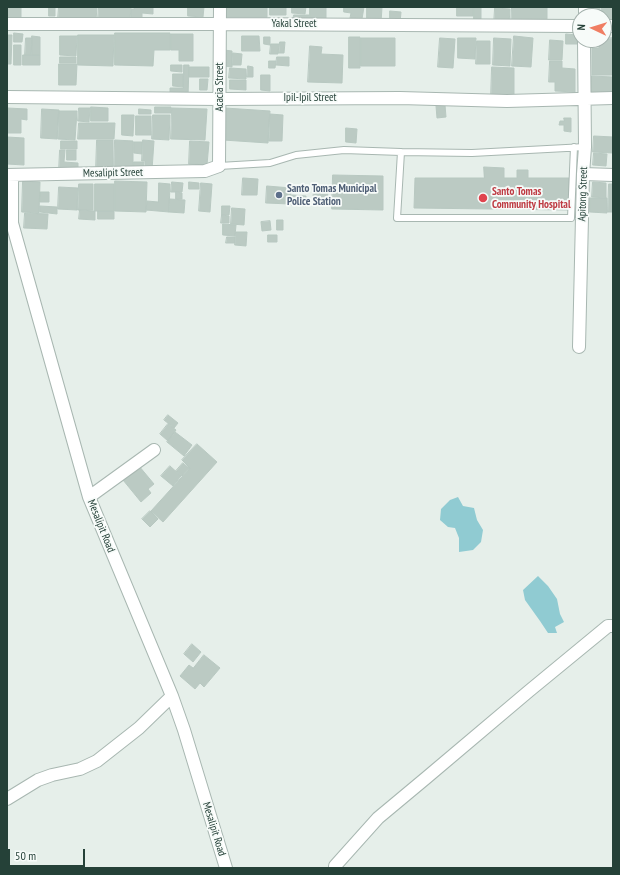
<!DOCTYPE html>
<style>
body{margin:0}
#map{position:relative;width:620px;height:875px;overflow:hidden;background:#e6efea;font-family:"PT Sans Narrow",sans-serif}
canvas{display:block}
.frame{position:absolute;inset:0;border:8px solid #254138;pointer-events:none}
.north{position:absolute;left:572px;top:8px;width:40px;height:40px;box-sizing:border-box;background:#f7fbf9;border:1px solid #a3b1ac;border-radius:50%;rotate:274deg;font-size:11px;font-weight:700;line-height:16px;text-align:center;color:#254138}
.north::after{content:'';display:block;margin:auto;width:14px;height:18px;background:#f07e63;clip-path:polygon(50% 0,100% 100%,50% 72%,0 100%)}
.scale{position:absolute;left:8px;top:849px;width:77px;height:18px;box-sizing:border-box;border:2px solid #254138;border-top:0;padding-left:5px;font-size:12px;line-height:14px;white-space:nowrap;color:#254138;-webkit-text-stroke:3px #f7fbf9;paint-order:stroke}
</style>
<div id="map">
<canvas width="620" height="875"></canvas>
<div class="frame"></div>
<div class="north">N</div>
<div class="scale">50 m</div>
</div>
<script>
const ctx = document.querySelector('canvas').getContext('2d');
ctx.lineJoin = 'round';
function fill(path, color) { ctx.fillStyle = color; ctx.fill(path, 'evenodd'); }
function trace(path, color, width, dash) { ctx.strokeStyle = color; ctx.lineWidth = width; ctx.lineCap = dash ? 'butt' : 'round'; ctx.setLineDash(dash || []); ctx.stroke(path); }
function label(font, color, halo, rows, align = 'center') {
  ctx.font = font + ' "PT Sans Narrow",sans-serif'; ctx.lineWidth = 3.5; ctx.setLineDash([]); ctx.textBaseline = 'middle'; ctx.strokeStyle = halo; ctx.fillStyle = color; for (const [text, x, y, turn = 0] of rows) {
    ctx.save(); ctx.translate(x, y); ctx.rotate((+turn || 0) * Math.PI / 180); ctx.textAlign = isNaN(turn) ? turn : align; if (halo) ctx.strokeText(text, 0, 0); ctx.fillText(text, 0, 0); ctx.restore();
  }
}
const water = new Path2D(`
 M458 497 463 506 474 508 477 520 483 530 481 542 473 550 459 552V538L455 528 448 527 440 520 441 509 450 500Z
 M538 576 548 586 557 599 560 614 564 622 555 627 557 633H548L540 621 525 600 523 590Z`);
const building = new Path2D(`
 M7 7H21V19H7Z
 M49 7H55V16H49Z
 M59 7H97L96 20 58 19Z
 M99 7H131L130 20 98 19Z
 M134 7H153V14L142 13V22H131V9H134Z
 M188 7H204L203 17 188 16Z
 M225 7H267V17H225Z
 M270 7H286V15H270Z
 M292 7H306L305 14 292 13Z
 M310 7H326V21L310 20Z
 M344 7H364L362 19 350 18 351 13 344 12Z
 M367 7H382L381 23 367 22Z
 M457 7H473V16H457Z
 M474 7H481V19H474Z
 M512 7H547V25L511 24Z
 M591 7H600L599 16H596V13H591Z
 M602 7H613V22L604 21V16H601Z
 M495 8 510 9 509 24H494Z
 M390 11 401 12 400 23H390Z
 M294 15H309L308 22 293 21Z
 M14 33 23 34 22 42H14Z
 M115 33H170V50H154L153 66 115 65Z
 M171 34H193V61H179V50H171Z
 M566 34 577 35V44H566Z
 M7 35H12L11 64H7Z
 M78 35H114L113 66 78 65Z
 M32 36 40 37V55H32Z
 M60 36H77L76 56 60 55Z
 M242 36H259L260 51H242Z
 M514 36 533 38 531 67 512 66Z
 M264 37H270V45L264 44Z
 M349 37H360V68H349Z
 M26 38H32L31 55H25Z
 M361 38H395V66H361Z
 M440 38 455 39 453 68 438 67Z
 M458 38H476L475 59 458 58Z
 M494 38 511 39 510 66 493 65Z
 M613 38V75H592V48H599V40H604V39Z
 M550 40 563 41 562 60H549Z
 M477 41H490V64H476Z
 M280 42H285L284 53H279Z
 M271 44H279L278 54H270Z
 M14 45H21V65H14Z
 M310 46 322 47 321 54 343 55 342 83 308 82Z
 M224 50 232 51V67L224 66Z
 M233 53 242 54 241 65H232Z
 M23 55H40V65H23Z
 M60 57H76V63H60Z
 M277 57H289V66L276 65Z
 M269 61H276L275 68H269Z
 M550 61H562V68L575 69V92L555 91V82H549Z
 M59 64H77L76 85H59Z
 M171 65H182V72L171 71Z
 M184 65H189L188 97H170V88H183Z
 M248 66 253 67V77H247Z
 M189 67H209V77H189Z
 M492 67 514 68V98H491Z
 M230 68 246 69V79L229 78Z
 M173 74H183V87L173 86Z
 M261 75H270V91L261 90Z
 M591 76 613 77V94L591 93Z
 M200 79H208L207 90H200Z
 M230 80H246V90L230 89Z
 M445 105 446 117 437 118 436 106Z
 M91 107 108 108V121H91Z
 M155 107H171V113H155Z
 M7 108 27 109V120L21 119V133H7Z
 M79 108H90L89 122 78 121Z
 M172 108 207 109 205 140 171 139Z
 M225 108 270 111 268 143 223 140Z
 M42 109 59 110 57 139 41 138Z
 M139 109 151 110V114H139Z
 M59 111H77L75 140 58 139Z
 M270 114 283 115 282 141H269Z
 M122 115H134L133 136 122 135Z
 M153 115H170L169 140 152 139Z
 M136 116H151V135H136Z
 M564 118H571V132L564 131V125H559L560 121H564Z
 M79 123H115L114 139H78Z
 M346 128 357 129 356 143 346 142Z
 M594 136 613 137V153L593 152Z
 M7 137 24 138V165L7 164Z
 M97 140H113V170H96Z
 M115 140 133 141V172L114 171Z
 M143 140 154 141 152 170 145 169V161H142Z
 M61 141H77V149H61Z
 M190 141 209 142 207 165 189 164Z
 M134 142H142V154L134 153Z
 M60 150H65L64 162 78 163V172L59 171Z
 M67 150H76V160H67Z
 M594 153 607 154 606 166 593 165Z
 M134 162H144L143 169H134Z
 M484 167 504 168V178H517V170H528V178H569V210L414 208 415 178H484Z
 M333 175 383 176V210L332 209Z
 M243 178 258 179 257 195H242Z
 M23 181 40 182 39 213 22 212Z
 M115 181 147 182 146 212 115 211Z
 M172 182 183 183 182 192H171Z
 M189 182 199 183V189H189Z
 M593 182 606 183V198L592 197Z
 M159 183 170 184 169 212 146 210 147 201 158 202Z
 M201 183 212 184 210 212 199 211Z
 M79 184H93V210H78Z
 M95 184H114V211H95Z
 M609 184H613V212H608Z
 M267 186 291 188 290 204 266 203Z
 M59 187 78 188 77 210 58 209Z
 M314 189 328 190 327 205 313 204Z
 M40 192H49V202H40Z
 M176 192 182 193V199H176Z
 M291 195 306 196V206L291 205Z
 M590 198H607V213L590 212Z
 M170 199 185 200 184 213 169 212Z
 M40 206 57 207V214L40 212Z
 M222 206H230L229 215H222Z
 M232 208 245 209 244 225 231 224Z
 M80 210 95 211V220L79 219Z
 M98 211H114V219H98Z
 M25 213 48 214 47 229 24 228Z
 M222 215 229 216V223H221Z
 M277 220H283V230H277Z
 M270 221 271 230 262 231 261 222Z
 M223 224 236 225 235 236 223 235Z
 M236 232H247L246 246 235 245Z
 M268 235H277V242H268Z
 M227 237H235V243H226Z
 M168 415 178 423 174 428 164 420Z
 M168 424 176 430 168 441 160 434Z
 M175 432 192 445 184 456 167 442Z
 M197 444 217 462 163 522 151 511 190 468 182 460Z
 M183 463 189 468 182 476 176 471Z
 M139 466 154 484 148 489 151 493 141 502 123 480Z
 M170 466 181 476 173 486 161 476Z
 M150 511 158 519 150 527 142 519Z
 M192 644 201 652 193 662 184 654Z
 M204 655 220 668 204 687 200 683 195 689 180 676 189 665 193 668Z`);
const lane = new Path2D(`
 M401 152 397 218H571L574 147
 M219 166 270 163 296 155 344 150 401 152 472 153 585 147`);
const street = new Path2D(`
 M585 16V7
 M7 24H220L580 26
 M604 26H613
 M7 97 220 99 400 98 507 101 613 98
 M583 174 613 175
 M7 175 205 171 219 166 220 7
 M12 175V223L89 497 172 696 184 730 226 868
 M579 347 583 174 585 147 584 40
 M89 497 154 450
 M7 799 38 780 52 775 80 769 97 761 139 728 172 696
 M335 868V866L378 818 426 778 529 691 608 626H613`);
const markers = [
 [279,195,4,"#5c6f8a"],
 [483,198,5,"#e0444e"]
];
const streetNames = [
 ["Yakal Street",294,24],
 ["Acacia Street",220,87,-90],
 ["Ipil-Ipil Street",310,98],
 ["Mesalipit Street",113,173,-1],
 ["Apitong Street",583,194,-88],
 ["Mesalipit Road",101,526,68],
 ["Mesalipit Road",214,829,73]
];
const serviceNames = [
 ["Santo Tomas Municipal",287,189],
 ["Police Station",287,202]
];
const healthNames = [
 ["Santo Tomas",492,192],
 ["Community Hospital",492,205]
];
fill(water, '#90cbd2');
fill(building, '#bbcac3');
trace(building, '#b8c8c1', 1);
trace(lane, '#a8b7b1', 8);
trace(street, '#a8b7b1', 14);
trace(lane, '#fff', 6);
trace(street, '#fff', 12);
for (const [x, y, r, color] of markers) { const dot = new Path2D(); dot.arc(x, y, r, 0, 2 * Math.PI); ctx.fillStyle = color; ctx.fill(dot); trace(dot, '#f7fbf9', 1.5); }
label('11px', '#254138', '#f7fbf9', streetNames);
label('bold 11px', '#4e5e75', '#f7fbf9', serviceNames, 'left');
label('bold 11px', '#be3a42', '#f7fbf9', healthNames, 'left');
</script>
